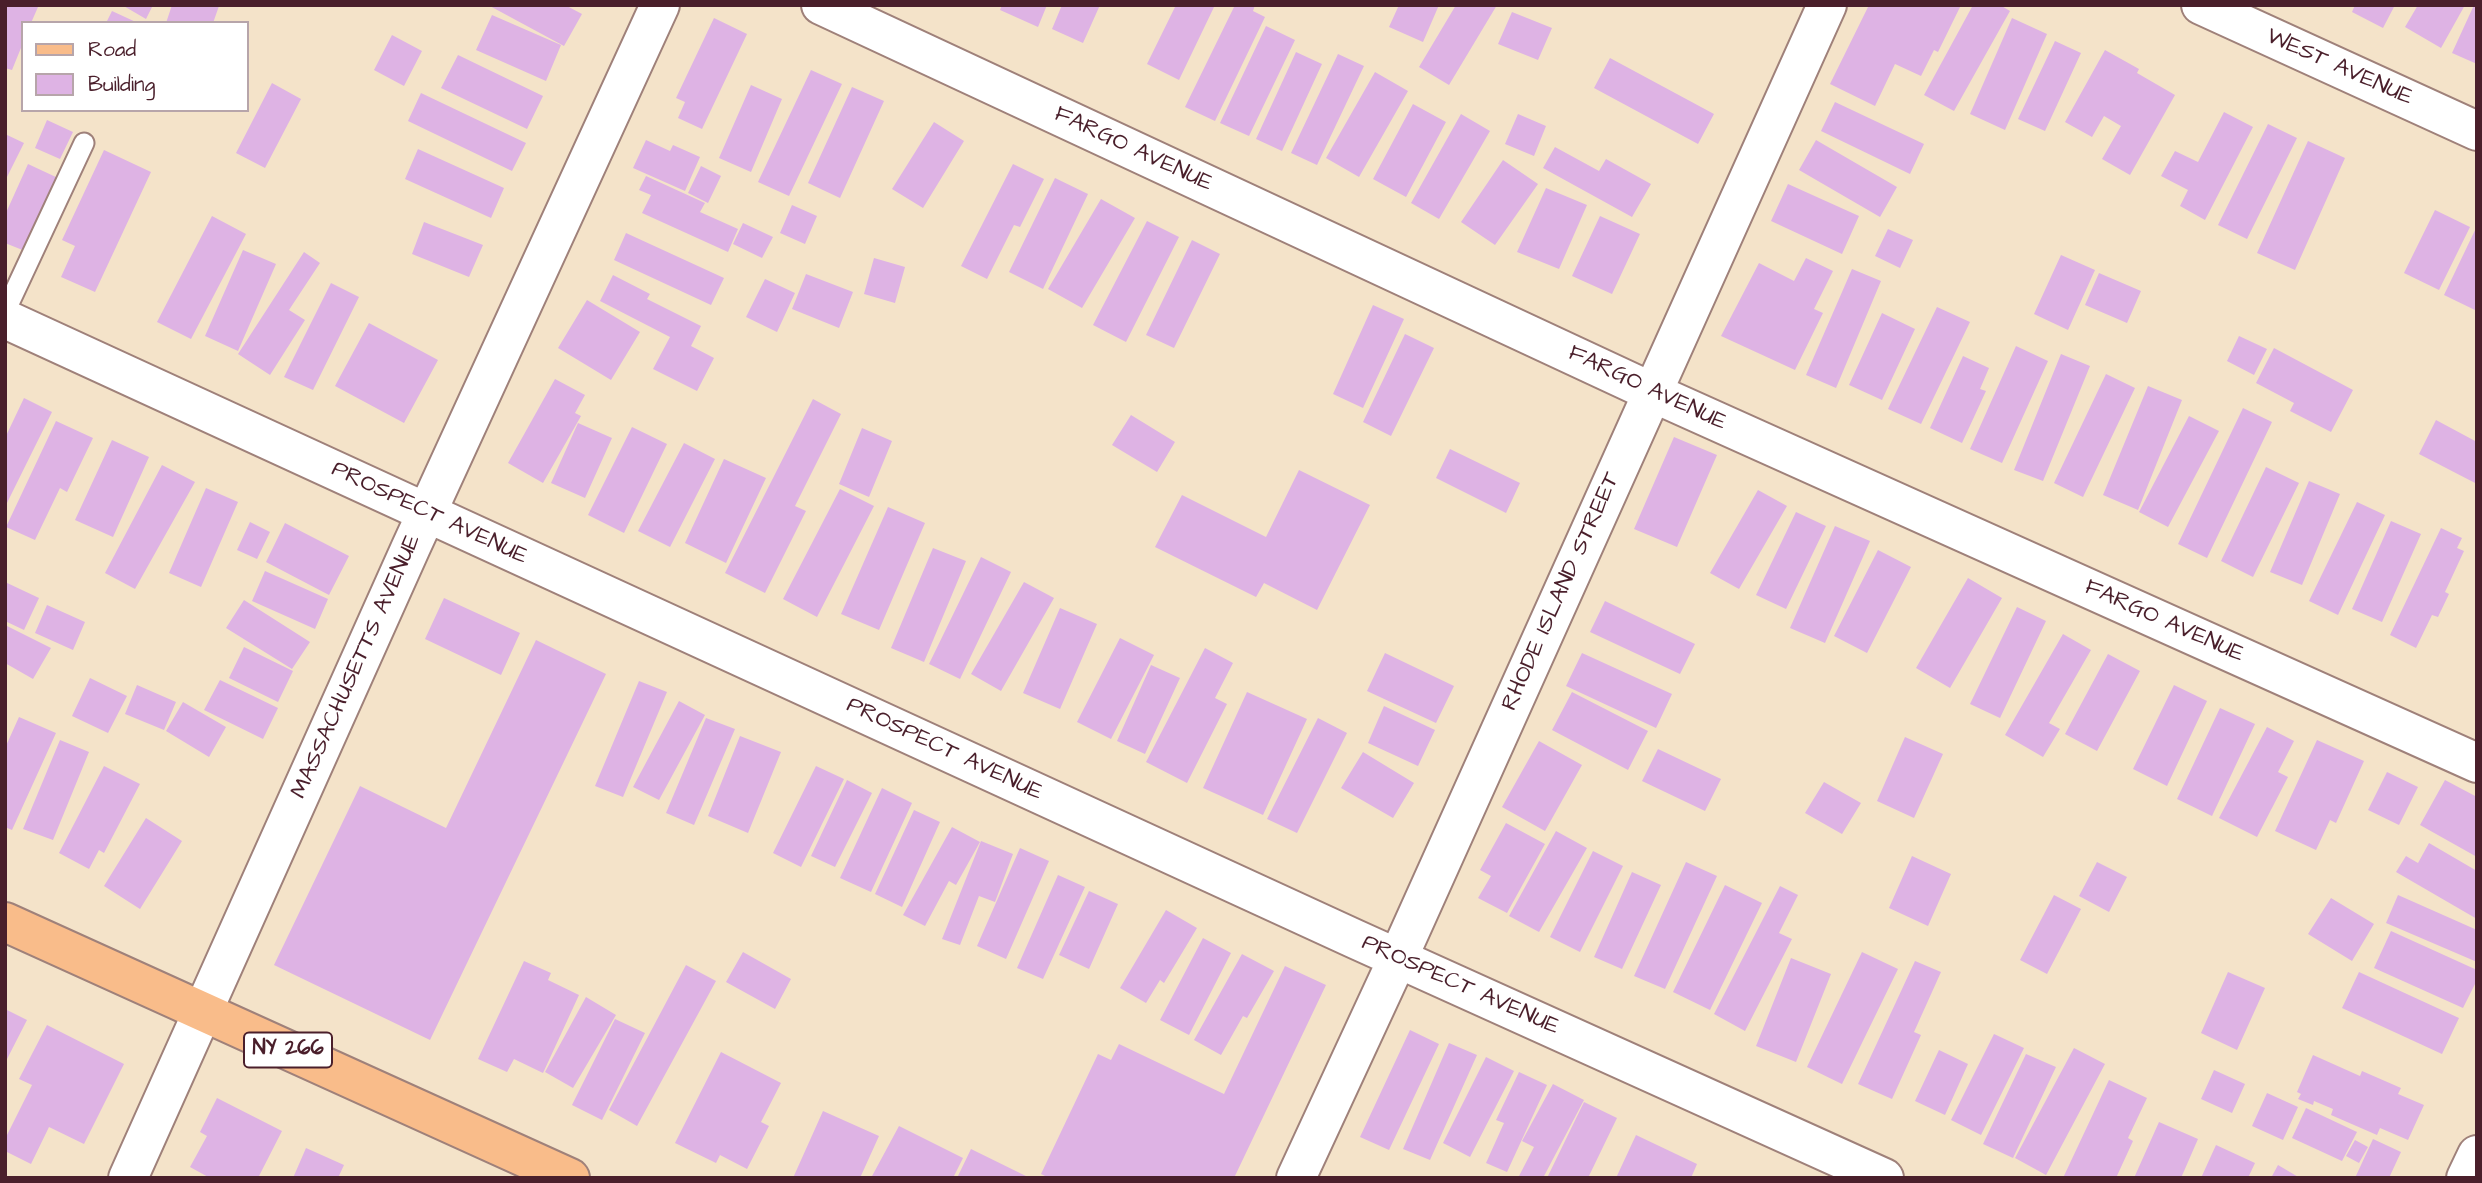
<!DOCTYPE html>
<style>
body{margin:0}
#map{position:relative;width:2482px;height:1183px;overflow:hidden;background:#f4e3c9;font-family:"Architects Daughter",sans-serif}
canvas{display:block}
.frame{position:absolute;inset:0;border:7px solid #4a1f2b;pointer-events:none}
.legend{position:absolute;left:21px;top:21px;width:228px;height:91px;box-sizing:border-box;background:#fff;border:2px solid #b7a5aa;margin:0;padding:9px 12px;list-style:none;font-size:21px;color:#4a1f2b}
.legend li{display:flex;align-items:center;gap:14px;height:35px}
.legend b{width:35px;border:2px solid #b7a5aa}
</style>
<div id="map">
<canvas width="2482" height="1183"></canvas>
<div class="frame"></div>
<ul class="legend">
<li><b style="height:9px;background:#f9bc8a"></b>Road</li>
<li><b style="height:19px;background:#deb3e4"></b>Building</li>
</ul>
</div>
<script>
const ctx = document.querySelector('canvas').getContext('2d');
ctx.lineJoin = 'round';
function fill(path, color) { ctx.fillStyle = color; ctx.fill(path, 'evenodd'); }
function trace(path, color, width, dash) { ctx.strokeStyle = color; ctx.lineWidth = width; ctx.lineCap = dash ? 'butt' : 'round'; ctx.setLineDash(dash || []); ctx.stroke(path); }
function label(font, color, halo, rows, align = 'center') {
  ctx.font = font + ' "Architects Daughter",sans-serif'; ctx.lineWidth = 7; ctx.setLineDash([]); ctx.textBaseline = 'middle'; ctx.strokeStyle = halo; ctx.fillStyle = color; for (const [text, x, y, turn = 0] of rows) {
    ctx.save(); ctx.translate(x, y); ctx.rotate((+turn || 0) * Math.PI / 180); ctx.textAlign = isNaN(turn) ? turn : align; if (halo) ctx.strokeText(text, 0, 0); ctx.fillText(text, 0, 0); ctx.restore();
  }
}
const building = new Path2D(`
 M5 5 38 7 31 23H23V43L12 70 5 68Z
 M122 5H153L146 19Z
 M172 5H216L219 6 213 23H166Z
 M488 5H565L582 14 564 46Z
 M1002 5H1047L1038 27 1000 10Z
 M1062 5H1100L1083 43 1052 29Z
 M1176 5H1215L1179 80 1147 64Z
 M1235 5H1255L1253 11 1265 17 1215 121 1185 107Z
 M1399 5H1439L1423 42 1389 27Z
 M1456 5H1497L1449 85 1419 67Z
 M1869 5H1961L1938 52 1934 50 1921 76 1895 64 1875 106 1830 84Z
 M1973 5H2000L2010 11 1954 111 1924 95Z
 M2355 5H2395L2383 28 2352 12Z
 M2418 5H2465L2441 48 2405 27Z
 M2474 5H2477V64L2452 53Z
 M112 11 138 23H106Z
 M1512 12 1552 28 1538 60 1498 44Z
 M492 15 561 45 546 81 476 50Z
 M714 18 747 34 702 129 678 118 685 102 676 98Z
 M2012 18 2047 34 2005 130 1970 114Z
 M1266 26 1295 40 1249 136 1220 123Z
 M392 35 422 51 404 86 374 70Z
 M2055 41 2081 53 2045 131 2018 119Z
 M2105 50 2139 69 2137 73 2175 95 2130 175 2102 159 2121 126 2104 116 2092 137 2065 122Z
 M1296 52 1322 64 1282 151 1256 139Z
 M1338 54 1364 66 1317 165 1291 153Z
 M458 55 543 96 527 129 441 88Z
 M1610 58 1714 114 1698 144 1594 88Z
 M811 70 842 84 789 196 758 182Z
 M1375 72 1408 91 1359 177 1326 158Z
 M272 83 301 99 265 168 236 153Z
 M751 85 782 99 751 172 719 158Z
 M852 87 884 101 840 198 808 183Z
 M421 93 526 143 512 171 408 121Z
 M1835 102 1924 144 1910 174 1821 131Z
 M1413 104 1446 122 1406 197 1373 179Z
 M2224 112 2253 127 2205 220 2180 206 2188 190 2161 176 2175 151 2198 162Z
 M1461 114 1490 131 1439 219 1411 203Z
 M1518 114 1546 126 1534 156 1505 144Z
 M47 120 73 132 60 159 35 148Z
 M934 122 964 141 923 208 892 189Z
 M2268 124 2297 138 2247 239 2218 225Z
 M5 134 24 143 5 181Z
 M646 140 670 151 673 145 700 157 685 191 633 168Z
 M1816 140 1897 187 1880 217 1799 170Z
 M2308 141 2345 158 2295 270 2257 253Z
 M1555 147 1599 171 1606 159 1651 184 1632 217 1543 168Z
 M418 149 504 188 491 218 405 179Z
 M104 150 151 172 95 292 61 277 75 246 62 240Z
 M1503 160 1538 184 1495 245 1461 222Z
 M28 164 58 178 25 251 5 243V215Z
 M1013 164 1044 179 1020 227 1014 225 987 279 961 266Z
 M701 166 721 176 708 203 688 193Z
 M646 176 705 203 700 212 738 229 728 252 642 213 651 195 639 190Z
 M1055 178 1088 194 1043 289 1009 272Z
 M1788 184 1859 216 1842 254 1771 221Z
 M1546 188 1587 205 1559 269 1517 252Z
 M1101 199 1135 218 1082 308 1048 289Z
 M792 205 817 216 805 244 780 233Z
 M2435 210 2470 227 2439 290 2404 273Z
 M212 216 246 234 191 339 157 322Z
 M1600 216 1640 234 1612 294 1572 276Z
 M1147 221 1179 237 1126 342 1093 325Z
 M424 222 483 245 469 277 412 254Z
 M743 223 773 237 762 258 733 244Z
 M2477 226V311L2444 295Z
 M1888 229 1913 240 1900 268 1875 256Z
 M626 233 724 278 711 305 614 260Z
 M1192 240 1220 254 1174 348 1146 335Z
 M243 250 276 264 238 351 205 336Z
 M304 252 320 263 289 310 305 320 270 375 238 354Z
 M2061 255 2095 270 2068 330 2034 314Z
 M874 258 905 267 895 303 864 294Z
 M1806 258 1833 271 1814 309 1823 313 1795 370 1721 336 1759 263 1794 281Z
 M1852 269 1881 281 1836 388 1806 375Z
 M2099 273 2141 291 2127 323 2085 305Z
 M806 274 853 292 839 328 792 309Z
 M613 275 650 294 647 299 701 326 691 346 714 358 697 391 653 369 670 337 600 301Z
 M765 279 795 293 777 332 746 317Z
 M331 283 359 297 313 390 284 377Z
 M587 300 640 332 611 380 558 348Z
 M1373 305 1404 319 1363 408 1333 394Z
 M1937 307 1970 322 1921 424 1888 409Z
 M1882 313 1915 329 1882 400 1849 385Z
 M369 323 438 360 404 423 335 386Z
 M1405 334 1434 348 1391 436 1363 422Z
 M2239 336 2267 349 2254 375 2227 361Z
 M2016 346 2048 361 2002 463 1970 449Z
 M2274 348 2353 390 2331 432 2290 411 2294 403 2256 383Z
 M2061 354 2090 366 2043 481 2014 470Z
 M1963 356 1989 368 1980 389 1986 391 1962 443 1930 428Z
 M2106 374 2135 388 2083 497 2054 483Z
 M555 379 585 395 575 413 581 416 543 483 508 463Z
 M2148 386 2182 400 2138 510 2103 495Z
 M24 398 52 412 5 507V438Z
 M813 399 841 414 795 506 806 511 765 593 725 573Z
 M2243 408 2272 422 2207 558 2178 544Z
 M1131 415 1175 442 1157 472 1112 445Z
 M2189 416 2219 431 2168 527 2139 512Z
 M2436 420 2477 442V484L2419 454Z
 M56 421 93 438 67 492 60 488 35 540 6 527Z
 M578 423 612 438 585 498 551 483Z
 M632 427 667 444 624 533 588 515Z
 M862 428 892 441 869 497 839 484Z
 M1674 437 1717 455 1677 547 1634 529Z
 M112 440 149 457 113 537 75 520Z
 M684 443 715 459 670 547 638 531Z
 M1450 449 1520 483 1506 513 1436 478Z
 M724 459 766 478 726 563 685 543Z
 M162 465 195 482 135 589 105 573Z
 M2266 467 2299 483 2253 577 2221 561Z
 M1299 470 1370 505 1317 610 1264 583 1256 597 1155 547 1182 495 1266 537Z
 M2309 481 2340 494 2302 585 2270 572Z
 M206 488 238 502 201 587 169 573Z
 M840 489 874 506 817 617 783 599Z
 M1758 490 1787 506 1739 589 1710 573Z
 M2357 502 2385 515 2338 615 2309 601Z
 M888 507 925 523 879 630 841 614Z
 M1796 512 1826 526 1786 609 1756 595Z
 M2391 521 2421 534 2382 622 2352 609Z
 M250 522 270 532 257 559 237 550Z
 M285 523 349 556 329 595 266 562Z
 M1835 526 1870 541 1825 643 1790 628Z
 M2441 528 2462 538 2457 548 2464 551 2445 592 2449 594 2438 617 2432 615 2416 648 2390 635Z
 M933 548 966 561 924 662 891 648Z
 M1878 550 1911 567 1867 653 1834 636Z
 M981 557 1011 572 960 679 929 664Z
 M265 571 328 599 315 629 252 601Z
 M1968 578 2002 598 1950 688 1916 668Z
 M5 582 39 598 24 630 5 621Z
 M1024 582 1054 598 1001 691 971 674Z
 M444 598 520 633 501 675 425 639Z
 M244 600 310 642 292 669 226 628Z
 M1605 601 1695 644 1680 674 1590 632Z
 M47 605 85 622 73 650 35 633Z
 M2017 607 2046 621 2000 718 1970 704Z
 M1060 608 1097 624 1060 709 1023 693Z
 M5 625 51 648 33 679 5 663Z
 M2063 634 2091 650 2049 723 2060 729 2043 757 2005 735Z
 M1120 638 1154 655 1111 739 1077 722Z
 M536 640 606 674 430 1040 274 965 360 786 446 828Z
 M244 647 293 671 278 702 229 678Z
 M1205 648 1233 663 1215 698 1227 704 1187 783 1146 762Z
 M1385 653 1454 686 1436 723 1367 691Z
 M1582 653 1672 694 1656 728 1566 686Z
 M2108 654 2140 671 2097 751 2065 734Z
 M1151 665 1180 678 1145 754 1117 741Z
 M90 678 127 696 108 733 72 716Z
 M220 680 278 708 263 739 204 710Z
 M639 681 667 692 623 797 595 786Z
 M137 685 176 702 164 730 125 714Z
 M2174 685 2207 701 2167 786 2133 769Z
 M1247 692 1307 719 1263 815 1203 788Z
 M1572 692 1648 731 1628 770 1552 730Z
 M679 701 705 715 659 800 633 787Z
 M183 702 226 727 209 757 166 731Z
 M1384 706 1435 730 1418 766 1368 743Z
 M2220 708 2255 724 2212 816 2177 799Z
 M19 717 56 733 12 830 5 827V748Z
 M706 718 735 729 694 825 666 813Z
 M1318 718 1347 733 1297 833 1267 819Z
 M2267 727 2294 741 2278 772 2288 777 2257 837 2219 818Z
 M740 736 781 752 748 833 708 816Z
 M1905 737 1943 754 1914 818 1877 801Z
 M60 740 89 752 53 840 23 829Z
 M2317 740 2364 761 2336 823 2330 820 2316 850 2275 831Z
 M1539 741 1582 765 1545 831 1502 807Z
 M1658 749 1721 779 1705 811 1642 781Z
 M1363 752 1414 783 1393 818 1341 788Z
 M104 766 140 784 104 853 99 850 89 869 59 853Z
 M816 766 844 779 801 867 773 853Z
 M2387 772 2418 787 2399 825 2368 810Z
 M847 780 872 793 835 867 811 856Z
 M2445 780 2477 797V857L2420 825Z
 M1824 782 1861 803 1842 834 1805 813Z
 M882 788 912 803 871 892 840 878Z
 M914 810 940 822 902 907 875 894Z
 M146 818 182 841 140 909 104 886Z
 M1506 823 1545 844 1507 913 1478 898 1491 876 1480 870Z
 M952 827 980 842 956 885 949 881 925 926 903 915Z
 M1556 831 1587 848 1539 932 1509 916Z
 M981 841 1013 854 995 902 979 896 960 945 942 939Z
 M2429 843 2477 871V919L2396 872 2406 856 2418 863Z
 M1020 848 1049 861 1006 959 977 946Z
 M1593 851 1623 866 1580 952 1550 937Z
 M1912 856 1951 874 1928 926 1889 908Z
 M1686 862 1717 876 1665 989 1634 976Z
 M2097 862 2127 877 2109 912 2079 896Z
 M1632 872 1661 885 1622 969 1594 957Z
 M1058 875 1085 887 1043 979 1017 968Z
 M1725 885 1762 903 1710 1010 1673 992Z
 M1780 886 1798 895 1779 933 1792 939 1745 1031 1714 1014Z
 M1089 891 1118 904 1089 969 1059 955Z
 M2054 895 2081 909 2047 974 2020 960Z
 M2398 895 2477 930V962L2386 923Z
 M2331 898 2374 924 2352 961 2308 934Z
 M1166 910 1197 928 1164 983 1160 980 1146 1003 1120 988Z
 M2391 931 2477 970V980L2463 1008 2374 968Z
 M1203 938 1231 953 1189 1035 1160 1020Z
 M743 952 791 979 775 1009 726 982Z
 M1862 952 1898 969 1842 1084 1807 1067Z
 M1242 954 1274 971 1247 1018 1243 1016 1221 1055 1194 1040Z
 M1791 958 1831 974 1796 1062 1756 1046Z
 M524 961 551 973 548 980 579 995 543 1073 514 1059 507 1072 478 1059Z
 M1915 961 1941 972 1914 1032 1921 1035 1892 1099 1858 1084Z
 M686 965 716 981 637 1126 609 1110Z
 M1285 966 1326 985 1234 1178H1049L1041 1174 1098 1054 1111 1060 1119 1044 1224 1094Z
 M2228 972 2265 988 2237 1050 2201 1033Z
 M2359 972 2459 1018 2442 1054 2342 1008Z
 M586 997 616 1015 573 1088 545 1072Z
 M5 1009 27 1020 5 1063Z
 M615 1019 645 1033 602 1120 572 1105Z
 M47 1025 124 1064 84 1144 49 1127 31 1164 5 1151V1139L32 1085 19 1079Z
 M1410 1030 1439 1044 1389 1150 1360 1137Z
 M1994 1034 2024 1048 1981 1135 1951 1120Z
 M1449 1043 1477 1055 1430 1160 1403 1149Z
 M2074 1048 2105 1064 2046 1175 2015 1158Z
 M1939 1050 1968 1064 1945 1115 1915 1101Z
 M721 1052 781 1083 761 1122 769 1126 747 1169 720 1155 716 1163 675 1143Z
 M2026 1054 2056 1067 2013 1158 1983 1144Z
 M2313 1055 2360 1076 2362 1071 2401 1088 2398 1094 2424 1105 2408 1140 2380 1128 2377 1135 2331 1115 2333 1109 2314 1101 2313 1105 2298 1099 2301 1094 2297 1092Z
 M1486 1057 1514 1071 1470 1157 1443 1143Z
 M2214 1070 2245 1084 2232 1113 2201 1099Z
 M1519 1072 1547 1085 1507 1172 1486 1163 1504 1123 1496 1120Z
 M2109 1080 2147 1098 2128 1138 2133 1141 2116 1178H2063Z
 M1553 1084 1584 1100 1543 1178H1518L1534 1147 1522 1141Z
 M2267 1093 2298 1107 2283 1140 2252 1126Z
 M217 1098 282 1131 258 1178H210L190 1167 207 1136 200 1132Z
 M1584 1102 1617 1118 1588 1178H1547Z
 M2306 1108 2357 1132 2342 1161 2292 1138Z
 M823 1111 879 1136 860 1178H793Z
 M2159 1122 2198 1139 2181 1178H2134Z
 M899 1126 963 1158 953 1178H871Z
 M1636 1135 1697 1164 1691 1178H1616Z
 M2373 1139 2401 1152 2389 1178H2355Z
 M2355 1140 2368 1147 2359 1163 2346 1156Z
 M2216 1145 2255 1163 2248 1178H2201Z
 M306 1148 344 1165 338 1178H293Z
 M971 1149 1030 1178H957Z
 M2278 1165 2300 1178H2271Z`);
const lane = new Path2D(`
 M5 312 84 143`);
const street = new Path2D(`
 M821 5 1669 400 2477 763
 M2201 5 2477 131
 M5 319 1355 939 1884 1178
 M128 1178 411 547 660 5
 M1296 1178 1398 958 1827 5
 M2466 1178 2477 1155`);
const primary = new Path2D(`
 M5 922 570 1178`);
const shields = [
 [288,1050,88]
];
const shieldNames = [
 ["NY 266",288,1050]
];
const streetNames = [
 ["WEST AVENUE",2339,68,24],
 ["FARGO AVENUE",1133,150,25],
 ["FARGO AVENUE",1647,389,25],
 ["PROSPECT AVENUE",429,514,25],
 ["RHODE ISLAND STREET",1562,592,-66],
 ["FARGO AVENUE",2164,622,24],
 ["MASSACHUSETTS AVENUE",357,667,-66],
 ["PROSPECT AVENUE",944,750,25],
 ["PROSPECT AVENUE",1460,986,24]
];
fill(building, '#deb3e4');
trace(lane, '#9f817a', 23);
trace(street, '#9f817a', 42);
trace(primary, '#9f817a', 42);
trace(lane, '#fff', 19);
trace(street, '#fff', 38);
trace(primary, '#f9bc8a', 38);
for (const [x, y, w] of shields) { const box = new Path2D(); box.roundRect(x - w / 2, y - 17.5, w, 35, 5); ctx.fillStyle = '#fff'; ctx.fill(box); trace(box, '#4a1f2b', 2); }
label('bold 21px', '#4a1f2b', null, shieldNames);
label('23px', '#4a1f2b', '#fff', streetNames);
</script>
